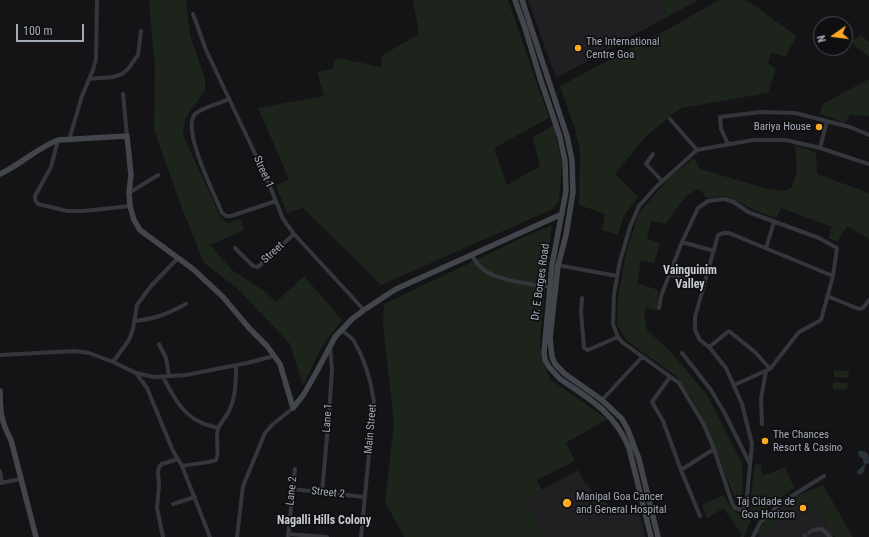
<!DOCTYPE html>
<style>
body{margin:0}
#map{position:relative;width:869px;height:537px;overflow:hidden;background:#141416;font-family:"Roboto Condensed",sans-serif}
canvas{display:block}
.north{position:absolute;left:813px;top:16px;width:40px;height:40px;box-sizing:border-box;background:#0f0f11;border:1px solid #4b4d53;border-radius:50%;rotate:256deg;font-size:11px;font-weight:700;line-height:16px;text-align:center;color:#a4abb7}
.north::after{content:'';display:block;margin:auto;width:14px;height:18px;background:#ffab22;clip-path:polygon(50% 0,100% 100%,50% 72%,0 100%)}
.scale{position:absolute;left:16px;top:24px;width:68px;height:18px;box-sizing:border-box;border:2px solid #a4abb7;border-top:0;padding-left:5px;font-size:12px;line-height:14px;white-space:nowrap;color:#a4abb7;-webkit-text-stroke:3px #0f0f11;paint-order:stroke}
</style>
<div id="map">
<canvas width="869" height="537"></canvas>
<div class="north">N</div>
<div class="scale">100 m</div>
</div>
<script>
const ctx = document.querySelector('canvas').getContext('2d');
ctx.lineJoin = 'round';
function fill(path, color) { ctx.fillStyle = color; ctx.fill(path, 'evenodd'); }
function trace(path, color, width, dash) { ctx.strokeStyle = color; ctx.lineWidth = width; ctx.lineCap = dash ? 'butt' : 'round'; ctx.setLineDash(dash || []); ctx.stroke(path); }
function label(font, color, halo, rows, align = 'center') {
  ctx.font = font + ' "Roboto Condensed",sans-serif'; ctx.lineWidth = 3.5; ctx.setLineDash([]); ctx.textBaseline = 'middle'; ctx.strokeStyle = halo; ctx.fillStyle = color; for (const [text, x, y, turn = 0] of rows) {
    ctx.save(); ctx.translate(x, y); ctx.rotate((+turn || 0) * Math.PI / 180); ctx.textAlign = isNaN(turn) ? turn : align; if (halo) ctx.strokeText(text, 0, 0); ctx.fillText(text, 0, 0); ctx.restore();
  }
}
const built = new Path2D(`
 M528 0H661L667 17 556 78Z
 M578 470 585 484 587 483 593 493 596 492 599 497 602 495 614 515 638 508 646 537H544L525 499Z
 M810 495 834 537H758L767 522Z`);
const green = new Path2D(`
 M149 0H186L190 35 205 79V90L185 119 183 135 221 218 227 223 240 219 244 230 210 245 232 270 264 291 276 302 304 276 342 320 322 346 303 386 290 344 237 288 204 263 180 203 154 130 155 68Z
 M413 0H508L549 118 494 148 507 185 540 166 533 137 554 125 562 164 559 201 553 209 381 285 303 208 287 213 276 186 289 179 258 108 324 96 317 72 332 69 336 58 382 67 381 56 419 34Z
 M661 0H699L667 17Z
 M719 0H744L751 3 796 36 786 57 771 52 768 64 776 68 768 93 681 108 646 136 615 174 638 197 624 216 618 235 602 230 605 214 579 205 580 151 575 129 560 86 670 28Z
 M861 35 869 42V57L851 42Z
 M869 79V116L850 115 845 123 820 114 823 104Z
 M795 145 816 152 817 174 869 193V239L847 226 837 242 829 238 832 227 781 208 776 218 756 211 737 201 724 196 708 198 698 189C683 196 675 210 666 224L651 221 647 238 660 244 654 263 641 261 637 283 658 290 657 311 646 308 644 314 647 330 671 352 708 396 742 463 743 489 740 499 735 498 721 463 691 397 676 376 627 341 617 325 618 297 626 252 639 213 669 178 694 158 700 169 768 189 784 191 792 187 797 171Z
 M552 225 540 337 541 357 550 379 607 419 566 443 575 461 537 480 542 490 525 499 544 537H404L385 502 394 423 383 326 384 304 528 235Z
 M834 370 849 371 848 378 834 377Z
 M833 382 848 383 847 390 833 389Z
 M755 464 761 465 762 476 785 467 794 488 751 520 744 537H740L742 534 723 508 707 519 702 505 723 495 733 510 743 516 749 510Z
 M823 485 853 537H836L829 534 825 520 804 501 788 509 763 537 757 534 768 516 797 495Z`);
const water = new Path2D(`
 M860 451C869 451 869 455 869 463L865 465 864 472 860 475 857 473V471L864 465 863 459 858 455V452Z`);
const streetTunnel = new Path2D(`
 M803 537 813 530`);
const street = new Path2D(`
 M193 14 206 50 267 179 283 219 294 234 364 310
 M89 79 113 77 122 74 128 69 138 55 141 31
 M123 94 127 136
 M229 99C221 103 201 108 195 114 181 129 215 195 222 213L226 216H231L276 201
 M670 119 697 150
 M58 140 51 167 35 196V200L38 204 67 211H84L130 206
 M69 140 82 96 93 70 96 59 97 0
 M728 144 721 129 720 117 761 112 795 113 850 127 869 135
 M820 148 827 121
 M653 154 646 164 662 181
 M129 193 158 175
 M682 242 714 251
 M235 248 253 266 258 267 294 234
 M766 248 774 222
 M472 256C475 261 479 266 484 270 498 281 532 284 550 287
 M557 265 617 276
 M669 274 704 286
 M833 276 729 233H724L718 235 695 317V330L700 340 709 347 726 368 742 404 752 444 746 507 741 510 735 508 732 503 714 449 704 425 679 383 622 342 618 337 613 324 614 294 620 261 630 227 639 206 657 186 697 150 753 140H786L820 148 869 164
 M827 296 859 309 863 308 869 300
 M582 298 581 312 584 348 588 350 618 337
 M659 308 661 296 682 242 698 208 708 201 724 199 734 202 748 212 819 238 837 248 833 276 821 320 799 332 770 369 734 385
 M134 321C155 319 167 314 186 304
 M342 330C346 334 351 337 354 341 365 360 371 380 374 402L361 537
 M159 344 166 358 169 376
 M709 347 729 331 756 353 770 369
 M682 353 711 390 724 412 750 464
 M0 355 75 351 89 353 113 362 136 373 154 377 186 375 247 363 274 356
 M113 362 129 340 133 329 137 305 151 286 178 258
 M136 373 147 388 173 451 182 466 210 537
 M163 377C172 394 182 414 200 422 206 425 212 426 218 428
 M670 377 652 402 663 421 681 470 700 516
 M602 400 642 357
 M762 424 761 399 766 371
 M182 466C190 464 210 463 216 460 220 451 215 439 218 429 220 423 226 417 229 411 236 396 236 381 236 365
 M681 470 714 449
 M0 471 2 483
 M0 483 21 479
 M292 489 364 497
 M322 492 329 415 332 369 330 347
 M173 504 195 497
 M813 530 822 529 830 537
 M288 534 327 537
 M163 537 157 508 159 485 158 472 159 467 162 464 178 459
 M237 537 243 486 265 433 272 425 293 408
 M288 537 295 469
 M753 537 760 523 782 502 824 476`);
const secondary = new Path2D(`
 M515 0 525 28 540 78 560 137 565 161 566 191 552 265 544 352 545 360 549 367 560 379C590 399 615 413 629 448L651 537
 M522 0 567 136 572 160 573 192 566 235 558 266 550 338 552 357 555 364 565 374 602 400 622 419 628 430 639 459 658 537
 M0 174C20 165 37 148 58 140L127 136 131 175 129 193 130 206 134 220 140 230 193 269 223 297 249 328 267 346 280 364 293 408
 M0 391C0 412 1 421 11 440L36 537
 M293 408 304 394 317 371 335 337 352 319 364 310 396 289 562 214`);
const markers = [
 [578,48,4,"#ffab22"],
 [819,127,4,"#ffab22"],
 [765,441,4,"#ffab22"],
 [567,503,5,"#ffab22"],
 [803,508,4,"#ffab22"]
];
const poiNames = [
 ["The International",586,42],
 ["Centre Goa",586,55],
 ["Bariya House",811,127,"right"],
 ["The Chances",773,435],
 ["Resort & Casino",773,448],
 ["Manipal Goa Cancer",576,497],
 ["and General Hospital",576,510],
 ["Taj Cidade de",795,502,"right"],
 ["Goa Horizon",795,515,"right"]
];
const streetNames = [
 ["Street 1",263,172,66],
 ["Street",273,253,-42],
 ["Dr. E Borges Road",541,282,-82],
 ["Lane 1",328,418,-86],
 ["Main Street",371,429,-85],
 ["Lane 2",292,491,-84],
 ["Street 2",328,493,6]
];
const neighbourhoodNames = [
 ["Vainguinim",690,271],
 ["Valley",690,285],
 ["Nagalli Hills Colony",324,521]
];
fill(built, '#202023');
fill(green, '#1c241c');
fill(water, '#29343a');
trace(streetTunnel, '#313236', 4, [4, 2]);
trace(street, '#34363b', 4);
trace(secondary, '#42454b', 5.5);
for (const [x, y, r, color] of markers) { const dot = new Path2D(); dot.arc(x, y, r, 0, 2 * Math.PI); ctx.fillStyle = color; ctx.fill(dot); trace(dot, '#0f0f11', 1.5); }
label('11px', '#a4abb7', '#0f0f11', poiNames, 'left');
label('11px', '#a4abb7', '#0f0f11', streetNames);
label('bold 12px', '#c6cad3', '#0f0f11', neighbourhoodNames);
</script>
